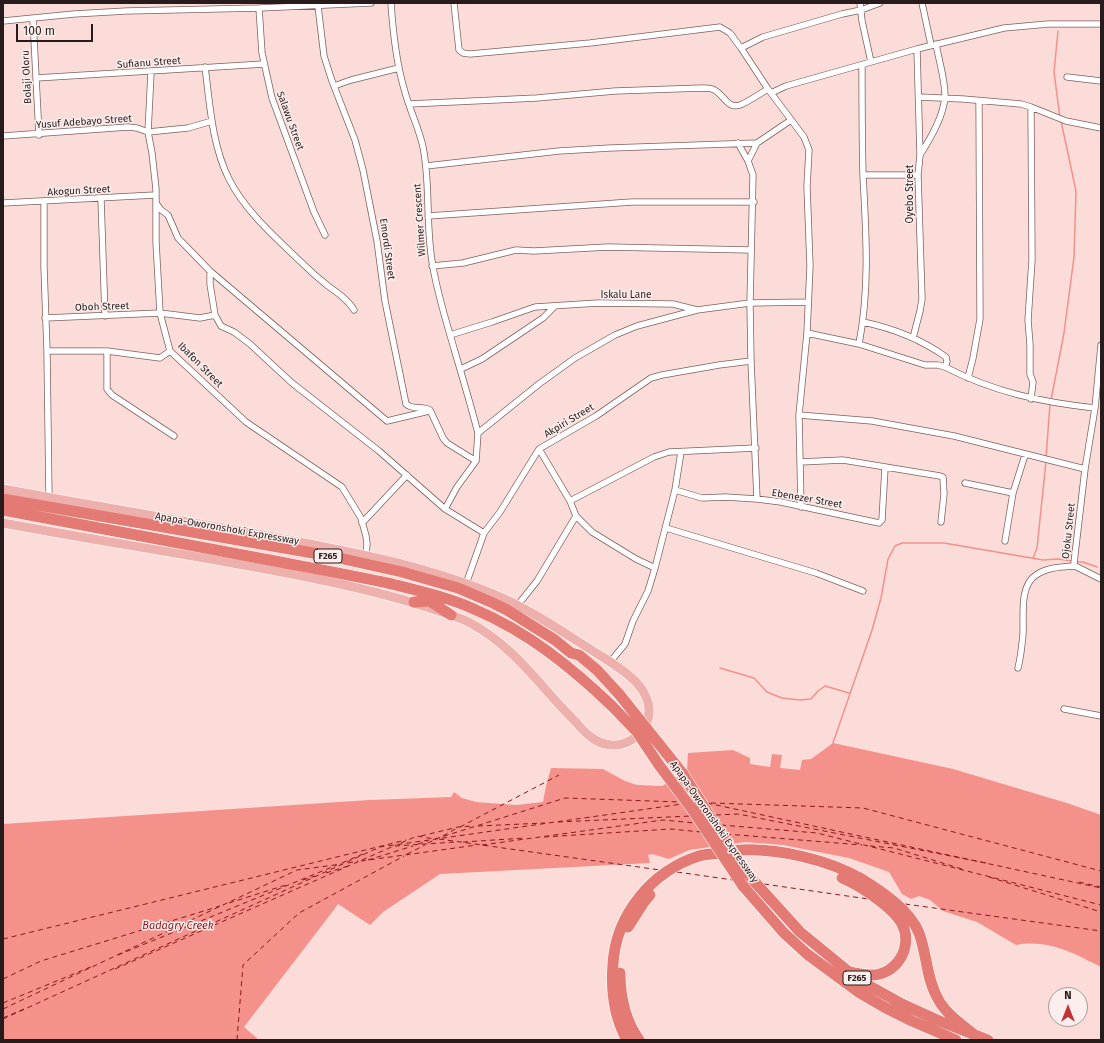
<!DOCTYPE html>
<style>
body{margin:0}
#map{position:relative;width:1104px;height:1043px;overflow:hidden;background:#fbdcd8;font-family:"Fira Sans",sans-serif}
canvas{display:block}
.frame{position:absolute;inset:0;border:4px solid #271c1b;pointer-events:none}
.north{position:absolute;left:1048px;top:987px;width:40px;height:40px;box-sizing:border-box;background:#fbeeec;border:1px solid #a69a98;border-radius:50%;rotate:0deg;font-size:11px;font-weight:700;line-height:16px;text-align:center;color:#271c1b}
.north::after{content:'';display:block;margin:auto;width:14px;height:18px;background:#c23335;clip-path:polygon(50% 0,100% 100%,50% 72%,0 100%)}
.scale{position:absolute;left:16px;top:24px;width:77px;height:18px;box-sizing:border-box;border:2px solid #271c1b;border-top:0;padding-left:5px;font-size:12px;line-height:14px;white-space:nowrap;color:#271c1b;-webkit-text-stroke:3px #fbeeec;paint-order:stroke}
</style>
<div id="map">
<canvas width="1104" height="1043"></canvas>
<div class="frame"></div>
<div class="north">N</div>
<div class="scale">100 m</div>
</div>
<script>
const ctx = document.querySelector('canvas').getContext('2d');
ctx.lineJoin = 'round';
function fill(path, color) { ctx.fillStyle = color; ctx.fill(path, 'evenodd'); }
function trace(path, color, width, dash) { ctx.strokeStyle = color; ctx.lineWidth = width; ctx.lineCap = dash ? 'butt' : 'round'; ctx.setLineDash(dash || []); ctx.stroke(path); }
function label(font, color, halo, rows, align = 'center') {
  ctx.font = font + ' "Fira Sans",sans-serif'; ctx.lineWidth = 3; ctx.setLineDash([]); ctx.textBaseline = 'middle'; ctx.strokeStyle = halo; ctx.fillStyle = color; for (const [text, x, y, turn = 0] of rows) {
    ctx.save(); ctx.translate(x, y); ctx.rotate((+turn || 0) * Math.PI / 180); ctx.textAlign = isNaN(turn) ? turn : align; if (halo) ctx.strokeText(text, 0, 0); ctx.fillText(text, 0, 0); ctx.restore();
  }
}
const water = new Path2D(`
 M833 743 953 769 1070 804 1101 815V967C1073 953 1048 939 1016 945L977 922 943 911 930 900 919 896 911 899 902 894 889 872 849 858 783 845 745 842 689 850 669 859 652 854 648 855 650 863 440 874 383 912 370 925 338 904 333 911 244 1027 259 1040H3V824L370 800 451 797 454 792 462 798 476 802 516 805 543 802 546 786 551 768 603 769 625 781 637 785 662 786 687 771 688 753 733 750 750 758V764L770 767 772 754 782 755 780 768 800 770 802 760 811 759Z`);
const stream = new Path2D(`
 M1058 31 1054 72 1060 118
 M1051 400 1064 333 1074 257 1076 191 1061 121
 M1046 458 1050 404
 M1033 558 1037 548 1046 461
 M1076 562H1083L1097 567
 M720 668 754 678 767 692 782 698 800 700 811 699 818 691 825 686 849 693
 M833 743 872 630 881 598 888 559 895 546 902 543H944L1043 560 1058 559 1072 561`);
const ferry = new Path2D(`
 M707 803 1101 888
 M711 803 863 808 1101 871
 M716 815 738 814 986 863
 M558 822 691 816
 M721 825 817 833 1101 905
 M478 826 545 823
 M460 827 559 775
 M726 834 862 845
 M421 836 458 827 473 826
 M443 836 457 828
 M544 837 671 829 701 832
 M435 839 565 798 680 802
 M439 839 660 870
 M463 842 525 838
 M401 843 417 836 434 839
 M428 843 434 840
 M418 844 428 841
 M482 845 663 820 695 823
 M395 846 455 842
 M870 846 894 848 965 870
 M407 854 425 845
 M368 860 413 846
 M361 861 477 845
 M342 863 363 854
 M348 863 358 861
 M677 872 733 880
 M326 873 348 866
 M989 877 1101 912
 M303 880 315 876
 M1079 882 1101 887
 M764 884 868 899
 M229 903 289 884
 M905 904 1101 931
 M3 939 406 840
 M118 955 337 865
 M115 969 396 845
 M3 979 41 961 220 906
 M3 1003 93 966
 M3 1009 297 870 342 864
 M3 1018 24 1009
 M3 1019 380 847 682 804
 M237 1040 243 965 299 913 404 856`);
const minor = new Path2D(`
 M391 3C393 33 396 63 405 92 410 111 419 128 423 147 431 186 425 227 433 267 438 296 447 324 455 352 463 379 471 406 478 433
 M454 3 459 50 463 53 470 54 590 43 720 27 730 33 741 48 768 89 804 137 809 150 807 186 810 266 807 333 799 415 801 507
 M860 3 862 21 871 62
 M922 3 931 45
 M318 6 324 56 332 81 355 140 363 170 377 241 385 301 406 404C412 410 423 406 430 410L443 438 447 443 476 461
 M259 8 262 53 272 98 314 212 325 235
 M33 19 39 135
 M3 21 74 14 126 11 259 8 371 3
 M741 48 763 37 842 14 861 10 880 3
 M205 67C210 105 212 145 229 179 245 211 275 237 301 262 309 270 318 278 328 286 338 293 348 300 354 310
 M151 73 148 132 152 153 156 189V242L160 313 170 351 246 422 342 487 361 518 366 536 367 544 366 555
 M1067 77 1101 81
 M36 78C112 74 188 69 264 64
 M334 86 351 80 399 68
 M771 93 786 86 917 49 1004 28 1048 24H1101
 M919 97 963 99 1021 104 1031 107 1066 121 1101 128
 M409 104 537 98 615 91 702 88C705 88 709 88 712 89 723 92 727 110 740 105 750 101 759 94 768 89
 M3 136 128 127 137 128 148 132 188 128 212 121
 M738 143 748 161
 M920 155C930 139 944 116 945 96 945 79 939 61 936 44
 M426 166 559 151 610 148 757 143 791 120
 M863 175H918
 M101 199 105 316
 M44 201V267L47 351 49 498
 M3 203 155 195
 M156 203 161 210 168 215 178 238 210 271 387 421 429 411
 M428 216 632 202H754
 M432 266 463 263 516 250 534 251 608 247 751 250
 M210 271V284L215 315
 M45 318 160 313 200 318 215 315 221 326 234 332 250 344 292 383 379 451 445 509 484 533
 M863 322C892 328 922 340 946 357L947 362 945 367
 M807 333 859 344 925 365H938L945 367C994 392 1040 402 1095 408
 M450 335 492 322 535 307 598 303 673 304 697 310
 M913 338 920 311 922 299 918 175 920 155 917 49
 M859 344C870 287 866 232 863 175 862 138 862 102 862 65
 M1101 345 1095 408 1085 469 1074 563 1075 566 1101 579
 M47 351H107L160 358 170 351
 M107 351V389L112 395 174 436
 M461 369 482 359 543 318 555 306
 M968 378 973 358 980 319 979 101
 M1031 399 1033 382 1030 374V345L1028 320 1032 260 1031 107
 M799 415 872 421 954 436 1085 469
 M539 449 570 501 576 516 592 532 636 559 655 568
 M800 462 843 460 940 476 943 477 944 494 941 522
 M965 483 1013 493
 M675 490 702 498 725 497 757 499 781 502 879 523 882 520 885 468
 M757 499 751 361 750 303 753 175 748 161 757 143
 M570 501 654 457 669 452 756 448
 M445 509 457 487 476 461 478 433 539 384 575 358 615 335 637 326 697 310 750 303 807 302
 M362 523 407 475
 M666 528 816 573 863 591
 M1005 541 1013 493 1025 455
 M466 584 484 533 500 512 539 449 596 416 651 378 662 375 719 365 751 361
 M517 606 537 581 576 516
 M610 662 625 644 633 621 648 591 655 568 675 490 681 452
 M1018 668C1021 656 1022 645 1023 634 1024 616 1019 586 1036 575 1048 567 1062 567 1075 566
 M1064 709 1101 716`);
const primary = new Path2D(`
 M3 489C88 505 173 519 257 534 337 549 417 563 493 594 528 608 561 631 593 651 618 667 661 689 646 725 643 732 637 736 631 740 619 748 602 746 591 737 585 733 580 727 576 722 541 688 516 648 472 624 462 618 450 615 439 611 395 596 352 586 307 577 206 557 104 542 3 523`);
const motorway = new Path2D(`
 M3 499 330 556 402 572 458 588 493 603 507 610 555 640 571 653 579 655 597 670 619 694
 M3 510C95 527 187 545 280 562 317 569 355 576 392 584 420 591 450 598 476 610 528 632 571 667 612 706
 M428 600 451 615
 M414 602 441 600
 M842 878C859 885 893 907 902 924 914 947 896 976 870 975 863 975 855 973 849 972
 M752 879 800 932 849 972 866 984 902 1004 937 1020 988 1040
 M743 886 784 933 807 954 860 993 884 1007 912 1021 956 1040
 M628 927 644 902 650 895
 M620 973C620 997 625 1020 639 1040
 M627 1040C614 1017 611 990 613 964 616 914 652 871 699 856 706 854 714 854 720 853 727 852 734 850 741 850 778 848 828 860 860 878 881 891 910 910 919 933 927 954 926 977 937 997 945 1014 963 1025 977 1037`);
const motorwayBridge = new Path2D(`
 M619 694 683 774 736 858 752 879
 M612 706 637 732 659 765 692 809 743 886`);
const shields = [
 [328,556,28],
 [857,978,28]
];
const shieldNames = [
 ["F265",328,556],
 ["F265",857,978]
];
const streetNames = [
 ["Sufianu Street",149,63,-4],
 ["Bolaji Oloru",27,77,-93],
 ["Salawu Street",290,121,70],
 ["Yusuf Adebayo Street",84,122,-4],
 ["Akogun Street",79,191,-3],
 ["Oyebo Street",910,194,-90],
 ["Wilmer Crescent",420,220,-94],
 ["Emordi Street",387,249,82],
 ["Iskalu Lane",626,295],
 ["Oboh Street",102,307,-2],
 ["Ibafon Street",200,365,45],
 ["Akpiri Street",569,421,-31],
 ["Ebenezer Street",807,499,10],
 ["Apapa-Oworonshoki Expressway",227,529,10],
 ["Ojoku Street",1069,531,-84],
 ["Apapa-Oworonshoki Expressway",714,822,55]
];
const waterNames = [
 ["Badagry Creek",178,926]
];
fill(water, '#f4918a');
trace(stream, '#f4918a', 1.5);
trace(ferry, '#8b161c', 1, [5, 4]);
trace(minor, '#7c615e', 7);
trace(primary, '#fff', 10);
trace(motorway, '#fff', 12);
trace(minor, '#fff', 5.5);
trace(primary, '#eeb0ac', 9);
trace(motorway, '#e37b74', 11);
trace(motorwayBridge, '#fff', 12, []);
trace(motorwayBridge, '#e37b74', 11);
for (const [x, y, w] of shields) { const box = new Path2D(); box.roundRect(x - w / 2, y - 7, w, 14, 3); ctx.fillStyle = '#fbeeec'; ctx.fill(box); trace(box, '#271c1b', 1); }
label('bold 9px', '#271c1b', null, shieldNames);
label('10px', '#271c1b', '#fbeeec', streetNames);
label('italic 11px', '#8b161c', '#fbeeec', waterNames);
</script>
